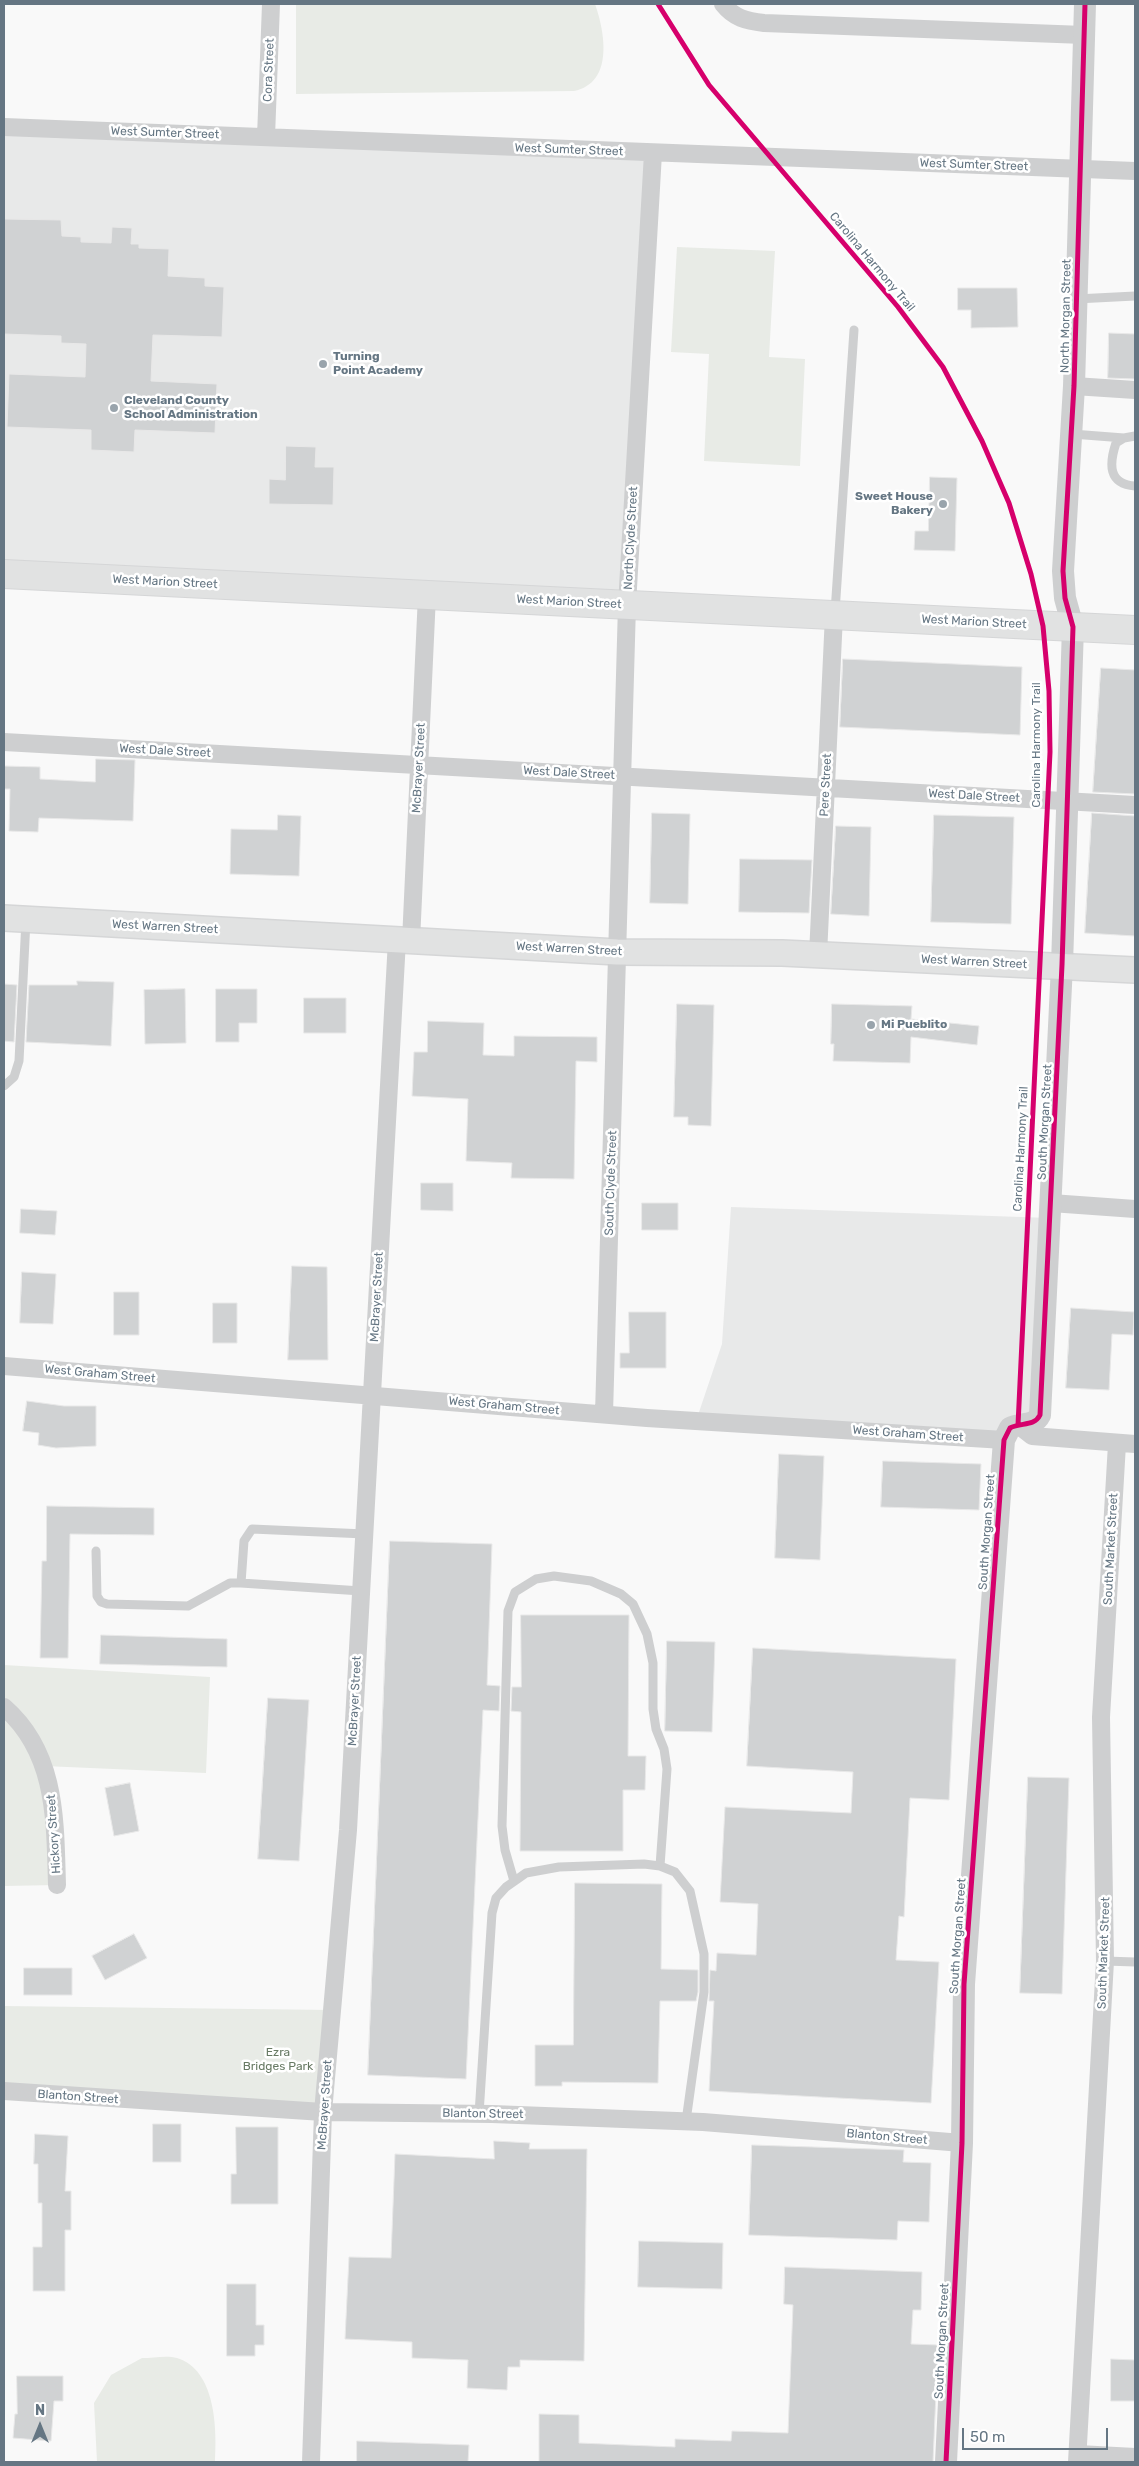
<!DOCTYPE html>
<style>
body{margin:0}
#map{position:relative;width:1139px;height:2466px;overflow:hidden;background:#f9f9f9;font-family:Rubik,sans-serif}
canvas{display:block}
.frame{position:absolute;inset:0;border:5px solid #657683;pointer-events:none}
.north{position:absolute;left:15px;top:2401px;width:50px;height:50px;-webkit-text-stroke:4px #fff;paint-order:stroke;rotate:0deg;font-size:14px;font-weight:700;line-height:20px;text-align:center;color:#657683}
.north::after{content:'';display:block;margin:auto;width:18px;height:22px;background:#657683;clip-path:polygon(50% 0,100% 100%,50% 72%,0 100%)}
.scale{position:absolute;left:962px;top:2428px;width:146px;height:22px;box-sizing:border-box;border:2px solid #657683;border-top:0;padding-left:6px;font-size:15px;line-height:18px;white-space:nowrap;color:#657683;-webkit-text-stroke:4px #fff;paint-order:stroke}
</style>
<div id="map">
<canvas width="1139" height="2466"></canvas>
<div class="frame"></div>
<div class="north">N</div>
<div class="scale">50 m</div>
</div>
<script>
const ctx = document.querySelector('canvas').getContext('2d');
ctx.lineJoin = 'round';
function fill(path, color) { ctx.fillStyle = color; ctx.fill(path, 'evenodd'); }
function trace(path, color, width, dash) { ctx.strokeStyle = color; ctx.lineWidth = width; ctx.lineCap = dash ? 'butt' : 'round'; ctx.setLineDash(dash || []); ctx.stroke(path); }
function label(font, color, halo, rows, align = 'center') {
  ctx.font = font + ' Rubik,sans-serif'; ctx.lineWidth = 5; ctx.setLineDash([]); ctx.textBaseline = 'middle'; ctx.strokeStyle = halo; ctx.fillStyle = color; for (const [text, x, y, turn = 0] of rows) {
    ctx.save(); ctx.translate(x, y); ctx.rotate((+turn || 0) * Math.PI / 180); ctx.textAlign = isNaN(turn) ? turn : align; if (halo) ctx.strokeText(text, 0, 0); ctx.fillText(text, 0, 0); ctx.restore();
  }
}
const built = new Path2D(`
 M4 127 653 153 627 605 4 574Z
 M731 1207 1050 1218 1040 1415 1005 1434 696 1421 722 1344Z`);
const green = new Path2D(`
 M296 4H595C605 32 614 83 574 91L296 94Z
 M677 247 775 251 769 357 805 359 800 466 704 461 709 354 671 352Z
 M4 1665 210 1677 206 1773 44 1766 57 1885 4 1886Z
 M4 2006 332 2010 323 2112 4 2091Z
 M142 2358C153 2358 167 2355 177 2358 216 2370 217 2429 215 2462H97L94 2403 111 2375Z`);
const building = new Path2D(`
 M4 219 61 220 62 236 81 237V242L111 243 112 227 132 228 131 244H139V248L169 249 168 276 205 278V286L224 287 222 337 153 335 151 381 217 384 215 433 135 430 134 452 91 450V430L7 427 9 374 85 377 86 344 61 343V336L4 334Z
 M958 288H1017L1018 327 971 328V310H958Z
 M1109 333 1135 334V379L1108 378Z
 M286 446 316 447 315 467H334L333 505 269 504V479L285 480Z
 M930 477 957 478 955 551 914 550 915 531H928Z
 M843 659 1022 667 1020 735 840 727Z
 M1101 668 1135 670V794L1093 792Z
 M96 759 135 760 133 821 39 818 38 832 9 831 10 789H4V766L40 767V779L95 782Z
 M652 813 690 814 688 904 650 903Z
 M1092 813 1135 816V936L1085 933Z
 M278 815 301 816 299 876 230 874 231 829 277 830Z
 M934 815 1014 817 1011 924 931 922Z
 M836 826 871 827 869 916 831 914Z
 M740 859 812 860 809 913 739 912Z
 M77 981 114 982 111 1046 26 1042 29 985H77Z
 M4 984 17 985 14 1042 4 1041Z
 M185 989 186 1043 145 1044 144 990Z
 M216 989H257V1023H239V1042H216Z
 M304 998H346V1033H304Z
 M677 1004 714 1005 711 1126 688 1125V1117H674Z
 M832 1004 912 1006 911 1019 979 1026 977 1045 911 1037 910 1063 833 1061 834 1044H831Z
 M428 1021 484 1023 483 1055 514 1056V1036L597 1037V1062L576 1061 574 1179 511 1178 512 1163 466 1161 468 1099 412 1096 414 1052H427Z
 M421 1183H453V1211L421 1210Z
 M642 1203H678V1230H642Z
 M21 1209 57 1211 55 1235 20 1233Z
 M292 1266 327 1267 328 1360H288Z
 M22 1272 56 1274 53 1324 20 1323Z
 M114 1292H139V1335H114Z
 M213 1303H237V1343H213Z
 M1071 1308 1134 1312 1133 1335 1112 1334 1109 1390 1066 1388Z
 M629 1312H666V1368H620V1353H629Z
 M27 1401 64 1406H96V1446L56 1448 38 1445 39 1433 23 1431Z
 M779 1454 824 1456 820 1560 775 1558Z
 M883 1461 981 1464 979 1510 881 1507Z
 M47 1506 154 1508V1535L70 1534 68 1658H40L42 1561H46Z
 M390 1541 492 1544 487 1685 500 1686 499 1711 483 1710 466 2079 368 2075Z
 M521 1615H629L628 1756H646L645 1790H623V1851H520L521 1712 511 1711 512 1687H521Z
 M101 1635 227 1639V1667L100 1664Z
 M667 1641 715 1642 712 1732 665 1731Z
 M753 1648 956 1659 949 1800 910 1798 904 1917 899 1916 896 1960 939 1962 931 2103 709 2091 714 2001H709L710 1970 716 1971 717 1953 756 1955 758 1904 720 1902 725 1807 851 1813 853 1772 747 1766Z
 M268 1698 309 1700 299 1861 258 1859Z
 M1028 1777 1069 1778 1062 1994 1020 1993Z
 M130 1783 139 1831 114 1836 105 1788Z
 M575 1883 662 1884 661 1969 698 1970V1992L696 2001H660L658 2083 562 2082V2086H535V2045H573Z
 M134 1934 147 1958 105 1980 92 1956Z
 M24 1968H72V1995H24Z
 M153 2124H181V2162H153Z
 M236 2127H278V2204H231V2174H236Z
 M35 2134 68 2136 65 2191H71V2230H65V2291H33V2247H42V2203H38V2164H34Z
 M494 2141 530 2143 529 2149H587L584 2361 520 2360V2367H508L507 2390 467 2388 468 2360 412 2358V2342L345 2339 349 2257 391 2258 395 2154 494 2159Z
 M752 2145 904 2150 903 2162 931 2163 929 2222 898 2221 897 2240 749 2235Z
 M639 2241 723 2243 722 2289 638 2287Z
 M785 2267 922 2272 921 2310H913L911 2344 938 2345 933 2462H539V2414L579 2415V2443L675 2447V2439L731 2441 732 2431 788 2433 793 2305 784 2304Z
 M227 2284H256V2325H264V2345H255V2356H227Z
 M1111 2359 1135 2360V2401H1111Z
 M17 2376H63V2401H54L51 2441 13 2438 15 2414H17Z
 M357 2441 469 2445 468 2462H357Z`);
const service = new Path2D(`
 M1076 299 1135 296
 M1072 434 1124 438
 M1135 436 1124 438 1116 443C1109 464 1108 484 1135 486
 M835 612 854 330
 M4 1086 14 1077 19 1061 26 920
 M96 1551 97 1596 101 1602 107 1604 188 1606 230 1583H241
 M361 1591 241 1583 244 1541 252 1529 365 1534
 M514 1881 505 1850 502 1826 508 1611 515 1592 536 1579 554 1576 591 1581 621 1594 633 1604 647 1634 653 1663V1709L656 1729 664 1749 667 1769 660 1866
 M1105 1961 1135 1962
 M479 2114 492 1913 496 1898 506 1887 526 1873 559 1867 644 1864 660 1866 675 1872 690 1891 704 1954V1992L686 2121`);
const minor = new Path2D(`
 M723 4C734 18 746 21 764 23L1084 35
 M4 127 1135 171
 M266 137 271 4
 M1074 386 1135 390
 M4 742 1135 805
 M411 941 427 595
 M818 955 834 615
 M1051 1203 1135 1209
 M4 1366 647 1418 1004 1440
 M604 1414 627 605 653 153
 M1018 1425 1032 1436 1135 1444
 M4 1707C57 1753 55 1821 57 1885
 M4 2091 323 2112 492 2114 703 2122 962 2143
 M1078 2454 1135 2457
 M311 2462 323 2112 348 1830 397 940
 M1077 2462 1105 1961 1101 1717 1117 1444`);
const tertiary = new Path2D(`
 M946 2462 962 2143 964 1984 1004 1440 1010 1428C1021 1422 1034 1427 1040 1415L1062 965 1073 627 1065 598 1063 571 1074 386 1085 4`);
const secondary = new Path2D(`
 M4 918 617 952 782 953 1135 970`);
const primary = new Path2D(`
 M4 574 1135 630`);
const cycleway = new Path2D(`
 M658 4 709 85 898 307 943 367 982 441 1009 503 1031 574 1043 626 1049 691 1050 752 1018 1425
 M946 2462 962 2143 964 1984 1004 1440 1010 1428C1021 1422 1034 1427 1040 1415L1062 965 1073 627 1065 598 1063 571 1074 386 1085 4`);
const markers = [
 [323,364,5,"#99a4ac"],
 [114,408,5,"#99a4ac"],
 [943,504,5,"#99a4ac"],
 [871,1025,5,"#99a4ac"]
];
const streetNames = [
 ["Cora Street",269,70,-88],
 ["West Sumter Street",165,133,2],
 ["West Sumter Street",569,150,2],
 ["West Sumter Street",974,165,2],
 ["Carolina Harmony Trail",872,262,50],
 ["North Morgan Street",1066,316,-89],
 ["North Clyde Street",631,538,-87],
 ["West Marion Street",165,582,3],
 ["West Marion Street",569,602,3],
 ["West Marion Street",974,622,3],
 ["Carolina Harmony Trail",1037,745,-90],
 ["West Dale Street",165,751,3],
 ["McBrayer Street",419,768,-87],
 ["West Dale Street",569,773,3],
 ["Pere Street",826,785,-87],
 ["West Dale Street",974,796,3],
 ["West Warren Street",165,927,3],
 ["West Warren Street",569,949,3],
 ["West Warren Street",974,962,3],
 ["South Morgan Street",1045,1122,-87],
 ["Carolina Harmony Trail",1021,1149,-87],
 ["South Clyde Street",611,1183,-88],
 ["McBrayer Street",377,1297,-87],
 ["West Graham Street",100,1374,5],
 ["West Graham Street",504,1406,5],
 ["West Graham Street",908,1434,4],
 ["South Morgan Street",987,1532,-86],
 ["South Market Street",1111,1549,-87],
 ["McBrayer Street",355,1701,-87],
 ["Hickory Street",54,1834,-94],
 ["South Morgan Street",958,1936,-86],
 ["South Market Street",1104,1953,-88],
 ["Blanton Street",78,2097,4],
 ["McBrayer Street",325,2105,-86],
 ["Blanton Street",483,2114,1],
 ["Blanton Street",887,2137,5],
 ["South Morgan Street",942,2341,-87]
];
const poiNames = [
 ["Turning",333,357],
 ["Point Academy",333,371],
 ["Cleveland County",124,401],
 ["School Administration",124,415],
 ["Sweet House",933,497,"right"],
 ["Bakery",933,511,"right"],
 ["Mi Pueblito",881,1025]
];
const parkNames = [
 ["Ezra",278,2053],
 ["Bridges Park",278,2067]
];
fill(built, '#e8e9e9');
fill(green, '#e8ebe6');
fill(building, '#d0d2d3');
trace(building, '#e8e8e8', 1);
trace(secondary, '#d5d6d7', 28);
trace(primary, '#d5d6d7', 30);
trace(service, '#cecfd0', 9);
trace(minor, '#cecfd0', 18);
trace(tertiary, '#cecfd0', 22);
trace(secondary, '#e1e2e2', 25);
trace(primary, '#e1e2e2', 28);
trace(cycleway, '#d6006c', 5);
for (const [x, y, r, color] of markers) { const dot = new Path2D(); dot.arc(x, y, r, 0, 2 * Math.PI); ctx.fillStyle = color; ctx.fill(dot); trace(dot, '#fff', 2); }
label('12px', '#657683', '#fff', streetNames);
label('bold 12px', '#657683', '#fff', poiNames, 'left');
label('12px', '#687a64', '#fff', parkNames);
</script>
